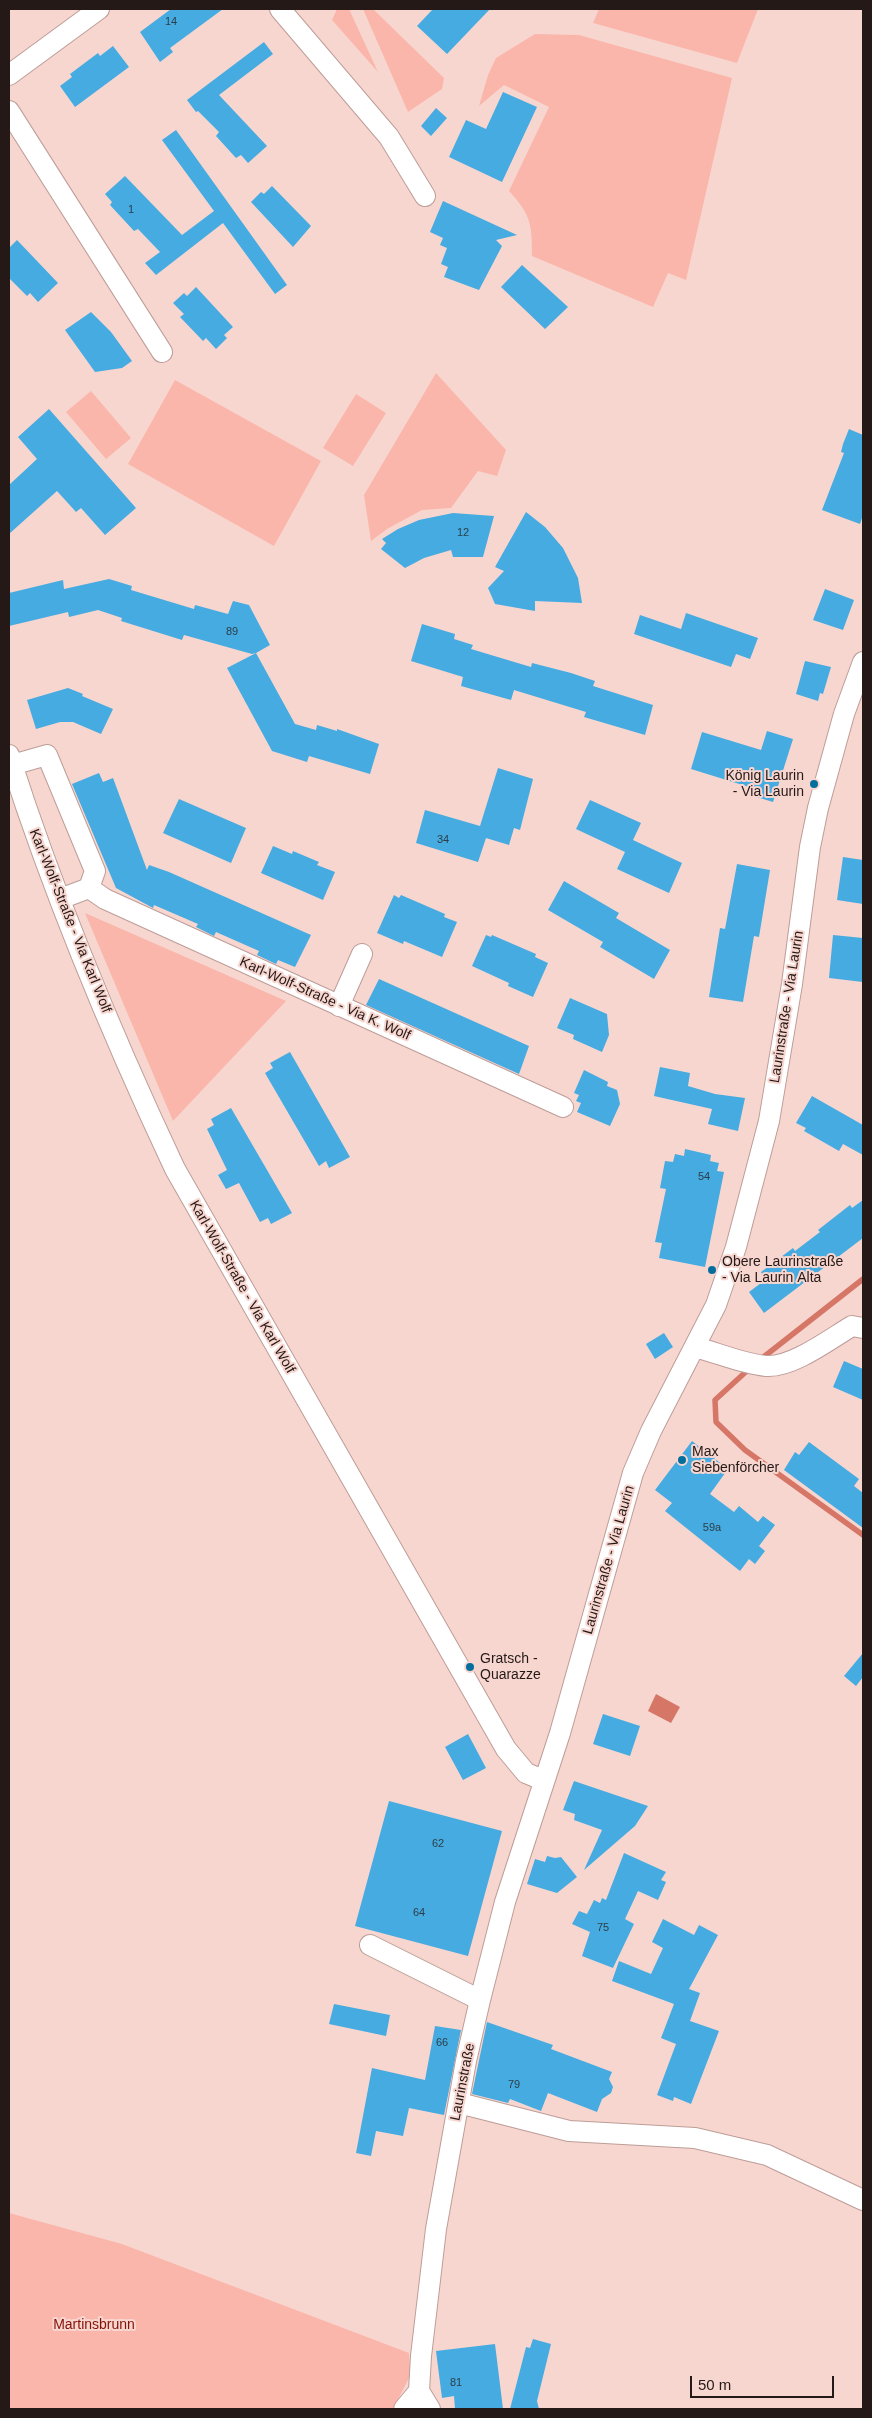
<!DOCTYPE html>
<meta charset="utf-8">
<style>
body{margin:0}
#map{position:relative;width:872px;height:2418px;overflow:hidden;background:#f8d6d0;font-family:Arial,sans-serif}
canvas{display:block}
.frame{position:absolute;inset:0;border:10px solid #241916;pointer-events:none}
.scale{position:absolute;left:690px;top:2376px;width:144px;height:22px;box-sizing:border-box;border:2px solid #241916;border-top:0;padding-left:6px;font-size:15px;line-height:18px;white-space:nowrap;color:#241916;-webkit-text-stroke:4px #f8d6d0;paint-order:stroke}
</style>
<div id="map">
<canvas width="872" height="2418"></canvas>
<div class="frame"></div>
<div class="scale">50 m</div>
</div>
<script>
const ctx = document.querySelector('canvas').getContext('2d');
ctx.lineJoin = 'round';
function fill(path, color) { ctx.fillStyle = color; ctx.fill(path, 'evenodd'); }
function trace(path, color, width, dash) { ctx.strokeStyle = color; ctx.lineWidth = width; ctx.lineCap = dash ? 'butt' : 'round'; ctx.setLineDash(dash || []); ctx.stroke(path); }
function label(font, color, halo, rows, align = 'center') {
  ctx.font = font + ' Arial,sans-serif'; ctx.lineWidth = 4; ctx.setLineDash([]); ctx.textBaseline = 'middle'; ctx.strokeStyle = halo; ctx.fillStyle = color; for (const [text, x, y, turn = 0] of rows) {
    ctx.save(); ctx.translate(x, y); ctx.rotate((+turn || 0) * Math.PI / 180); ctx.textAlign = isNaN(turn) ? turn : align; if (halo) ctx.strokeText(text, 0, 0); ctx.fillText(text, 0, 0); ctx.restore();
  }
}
const green = new Path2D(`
 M337 9H349L378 72 332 20Z
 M363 9H373L444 78 442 89 408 112Z
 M599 9H758L737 63 593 23Z
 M535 34 579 35 732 78 686 280 668 273 653 307 532 256C532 224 531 215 509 191L549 107 504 85 479 106 488 75 496 58Z
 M436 373 506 450 497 476 478 471 451 508 422 510 387 529 371 541 364 495Z
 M175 380 321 461 274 546 128 464Z
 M91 391 131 438 106 459 66 412Z
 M356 394 386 413 353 466 323 448Z
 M85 913 286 1001 173 1121Z
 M9 2213 122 2244 409 2353 410 2376 393 2409H9Z`);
const water = new Path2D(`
 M656 1694 680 1707 671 1723 648 1711Z`);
const stream = new Path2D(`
 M761 1359 863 1279
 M750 1368 715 1400 716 1422 745 1450 863 1535`);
const building = new Path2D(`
 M171 9H223L170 48 173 52 160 62 140 32Z
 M433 9H490L447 54 417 26Z
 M264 42 273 54 219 95 267 146 248 163 241 155 236 158 216 136 219 132 198 111 196 112 187 100Z
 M113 46 129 67 75 107 60 86 72 77 70 74 98 53 100 56Z
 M503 92 537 107 502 182 449 157 466 120 486 129Z
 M436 108 447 118 431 136 421 126Z
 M176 130 287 285 275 294 223 223 156 275 145 263 160 252 138 229 134 231 110 205 112 202 105 194 125 176 182 235 214 211 162 140Z
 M272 186 311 226 293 247 251 202 261 192 264 194Z
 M443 201 517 235 496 240 502 246 479 290 444 277 448 267 441 264 447 248 440 245 443 238 430 232Z
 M17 240 58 283 38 302 30 293 27 296 9 278V248Z
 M522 265 568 307 545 329 501 287Z
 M196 287 233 327 224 335 227 338 216 349 206 338 203 341 180 317 184 314 173 303 184 293 187 296Z
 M91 312 111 332 132 361 122 368 95 372 65 330Z
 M49 409 136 508 105 535 81 508 76 512 57 491 9 534V485L37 459 18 437Z
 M849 429 863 435V515L860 524 822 510 844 453 841 452 843 444Z
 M526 512 545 527 563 548 578 578 582 603 535 601V611L495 604 488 588 504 571 495 567Z
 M453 513 494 516 483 557H453L451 550 424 558 405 568 381 549 386 543 382 539 398 529 419 520Z
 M109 579 132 586 131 590 194 609 195 605 228 614 233 601 249 605 270 645 256 653 295 724 316 730 317 725 337 731V729L379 744 370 774 309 756 307 762 272 751 227 668 256 653 252 654 184 635 182 640 121 621 122 618 98 610 69 617 68 612 9 626V593L63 580 64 589Z
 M825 589 854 600 843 630 813 620Z
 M686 613 758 638 750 659 736 654 731 667 634 634 640 615 681 629Z
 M422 624 455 634 454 639 473 645 471 649 531 667 532 663 571 673 595 681 593 686 653 705 645 735 584 717 586 712 514 690 511 700 461 686 463 677 411 661Z
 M805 661 831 667 823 694 820 693 818 701 796 694Z
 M68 688 83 694 82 696 113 709 101 734 73 722H60L36 729 27 700Z
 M767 731 793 739 773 802 747 794 749 787 691 769 702 732 761 750Z
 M498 768 533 779 520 830 514 828 509 845 486 838 478 862 416 843 425 810 480 826Z
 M99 773 103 782 113 778 147 870 149 865 169 872 311 935 295 967 278 960 276 964 257 955 259 951 216 932 214 936 196 927 198 924 154 905 153 908 116 888 72 784Z
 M179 799 246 828 231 863 163 833Z
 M590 800 641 823 633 840 682 863 669 893 617 869 625 852 576 829Z
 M273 846 292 854 293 851 319 862 317 865 335 872 323 900 261 873Z
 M843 857 863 860V904L837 900Z
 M737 864 770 870 759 937 754 936 743 1002 709 997 720 928 725 929Z
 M564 881 619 913 616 918 670 950 654 979 600 947 603 942 548 910Z
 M394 895 399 898 401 895 445 914 444 917 457 922 442 957 404 941 403 944 377 933Z
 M486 935 491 937 492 935 536 954 535 957 548 963 533 997 508 986 509 983 472 966Z
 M833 935 863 938V982L829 978Z
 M379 979 529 1046 519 1074 366 1005Z
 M570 998 607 1014 609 1035 602 1052 573 1039 574 1035 557 1028Z
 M290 1052 350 1157 329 1168 326 1161 319 1166 265 1073 273 1068 270 1063Z
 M660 1067 690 1073 688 1086 715 1094 745 1098 738 1131 708 1124 712 1109 654 1096Z
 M584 1070 608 1082 607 1086 617 1090 620 1104 610 1126 577 1112 581 1103 576 1101 579 1095 574 1093Z
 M812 1096 863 1125V1155L843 1144 839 1151 804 1131 806 1128 796 1123Z
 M231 1108 292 1213 271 1224 268 1218 260 1222 239 1183 226 1189 218 1175 227 1170 207 1129 214 1125 211 1119Z
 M685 1149 711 1155 710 1161 719 1163 717 1171 724 1172 705 1267 659 1258 662 1243 655 1242 666 1189 660 1188 665 1161 673 1162 675 1154 684 1156Z
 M863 1200V1238L764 1313 749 1292 765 1280 761 1272 793 1248 795 1251 820 1232 818 1230 850 1205 852 1208Z
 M664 1333 673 1347 655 1359 646 1344Z
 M844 1361 863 1369V1400L833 1387Z
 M692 1441 728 1469 710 1494 734 1512 739 1506 758 1522 763 1516 775 1525 759 1546 765 1551 755 1564 749 1559 740 1571 665 1511 672 1503 655 1490Z
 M809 1442 859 1479 854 1486 863 1493V1528L784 1470 795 1452 799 1455Z
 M863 1653V1677L856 1686 844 1676Z
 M603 1714 640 1726 630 1756 593 1744Z
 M468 1734 486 1768 463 1780 445 1747Z
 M574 1781 648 1806 635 1826 584 1870 602 1830 574 1820 575 1814 563 1810Z
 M389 1801 502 1831 468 1956 355 1926Z
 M624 1853 666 1872 661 1880 666 1882 658 1900 638 1891 625 1919 634 1924 613 1968 582 1956 590 1932 572 1924 579 1911 587 1914 594 1900 600 1903 602 1898 606 1900Z
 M547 1856 555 1858 561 1857 577 1877 557 1893 527 1884 535 1859 545 1862Z
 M663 1919 694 1935 699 1925 718 1935 689 1989 700 1993 690 2021 719 2031 691 2104 674 2097 673 2101 657 2095 676 2044 661 2038 674 2004 612 1981 619 1961 651 1974 663 1948 652 1942Z
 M334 2004 390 2015 386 2036 329 2024Z
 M487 2022 553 2045 551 2049 612 2072 609 2079 613 2087 611 2093 602 2099 597 2112 548 2093 541 2111 510 2099 508 2103 472 2094Z
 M435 2026 461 2030 444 2115 409 2108 403 2136 376 2131 371 2156 356 2153 372 2068 425 2080Z
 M533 2339 551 2344 537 2401 539 2409H510L526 2347 530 2348Z
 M495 2344 503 2409H455L454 2396 442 2398 436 2351Z`);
const minor = new Path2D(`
 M280 9 389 137 425 196
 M9 75 99 9
 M9 111 162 352
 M9 755C54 896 112 1035 175 1169L506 1749 526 1773 543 1780
 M12 765 47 755 95 871 89 888
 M60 899 89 888 105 899 563 1107
 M339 1006 362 954
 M695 1347C718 1353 743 1364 766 1366 792 1368 830 1339 852 1326L863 1328
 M370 1945 480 2000
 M459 2103 569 2131 695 2138 767 2155 863 2200
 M419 2391 421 2356 436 2229 466 2061 480 2000 505 1902 560 1733 633 1473 651 1431 716 1305 736 1247 769 1121 792 984 810 847 818 808 844 714 863 662
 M419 2391 430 2409
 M404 2409 419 2391`);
const markers = [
 [814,784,5,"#046f9c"],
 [712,1270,5,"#046f9c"],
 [682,1460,5,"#046f9c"],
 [470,1667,5,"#046f9c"]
];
const numberNames = [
 ["14",171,22],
 ["1",131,210],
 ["12",463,533],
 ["89",232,632],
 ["34",443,840],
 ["54",704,1177],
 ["59a",712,1528],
 ["62",438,1844],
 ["64",419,1913],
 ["75",603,1928],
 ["66",442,2043],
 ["79",514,2085],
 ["81",456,2383]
];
const poiNames = [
 ["König Laurin",804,776,"right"],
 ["- Via Laurin",804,792,"right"],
 ["Obere Laurinstraße",722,1262],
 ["- Via Laurin Alta",722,1278],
 ["Max",692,1452],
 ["Siebenförcher",692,1468],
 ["Gratsch -",480,1659],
 ["Quarazze",480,1675]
];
const streetNames = [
 ["Karl-Wolf-Straße - Via Karl Wolf",70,921,68],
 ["Karl-Wolf-Straße - Via K. Wolf",325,999,24],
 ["Laurinstraße - Via Laurin",787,1007,-81],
 ["Karl-Wolf-Straße - Via Karl Wolf",242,1287,60],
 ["Laurinstraße - Via Laurin",609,1560,-74],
 ["Laurinstraße",463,2082,-79]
];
const parkNames = [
 ["Martinsbrunn",94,2325]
];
fill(green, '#fab6aa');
fill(water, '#d57667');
trace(stream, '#d57667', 5.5);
fill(building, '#45abe0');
trace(minor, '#bd9d98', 22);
trace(minor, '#fff', 20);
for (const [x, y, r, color] of markers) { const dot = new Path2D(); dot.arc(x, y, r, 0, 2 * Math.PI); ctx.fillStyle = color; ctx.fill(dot); trace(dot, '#f8d6d0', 2); }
label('11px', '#2c3e48', null, numberNames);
label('14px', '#241916', '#f8d6d0', poiNames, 'left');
label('14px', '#241916', '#f8d6d0', streetNames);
label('14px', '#861006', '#f8d6d0', parkNames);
</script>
